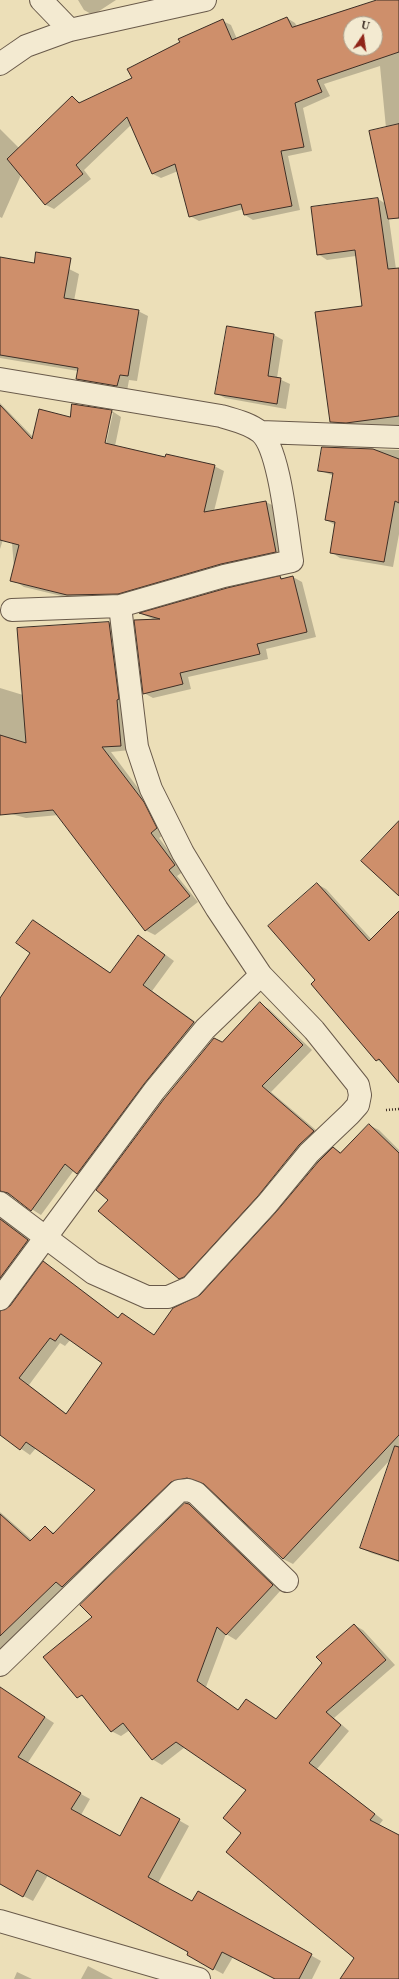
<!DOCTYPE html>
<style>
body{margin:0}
#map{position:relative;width:399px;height:1979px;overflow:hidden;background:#ecdfb8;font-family:"EB Garamond",serif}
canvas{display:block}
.north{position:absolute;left:343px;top:16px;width:40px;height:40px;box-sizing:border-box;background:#f3ead1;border:1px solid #aa9f8c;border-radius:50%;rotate:13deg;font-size:11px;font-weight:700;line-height:16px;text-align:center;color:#3d2e25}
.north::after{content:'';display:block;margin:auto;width:14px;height:18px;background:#8f2418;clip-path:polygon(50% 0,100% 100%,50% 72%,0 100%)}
</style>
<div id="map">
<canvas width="399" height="1979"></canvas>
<div class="north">U</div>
</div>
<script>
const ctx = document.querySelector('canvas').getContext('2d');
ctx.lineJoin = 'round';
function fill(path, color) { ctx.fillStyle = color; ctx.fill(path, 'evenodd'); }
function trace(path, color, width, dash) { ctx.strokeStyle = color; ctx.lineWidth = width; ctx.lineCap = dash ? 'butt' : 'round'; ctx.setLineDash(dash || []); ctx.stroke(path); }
const shadow = new Path2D(`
 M78 0H116L93 15 84 10Z
 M380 0H399V215L388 212 396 269H399V429L340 427 331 421 363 307 356 256 327 260 318 254 312 208 378 199 386 204V128L380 66 324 84 330 96 303 108 312 151 288 156 300 210 253 220 245 215 244 209 199 221 190 216 178 171 161 178 153 174 131 125 84 170 91 179 54 209 46 205 21 175 2 218 0 217V129L19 148 72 97 81 103 133 78 223 21 231 25 237 39 287 18 295 23 297 27ZM351 24H375V48H351Z
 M0 258 35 264V261L69 269 79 274 74 301 138 311 148 316 137 381 129 380 127 391 87 384 77 379 78 371 0 358Z
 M274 335 283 340 277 378 290 384 286 409 225 398 216 393Z
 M0 403 33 437 71 418 73 405 112 411 121 417 115 446 166 458 214 466 224 471 214 511 266 502 276 507 284 557 128 598 78 600 24 587 15 581 10 517 0 549ZM111 413H113L105 448H103Z
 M323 448 399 450V534L393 567 340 558 331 552 335 525 326 520 334 476 319 470Z
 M280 577 284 579 293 577 302 582 316 637 266 649 268 659 188 677 191 689 153 698 144 693 155 620 142 614 227 589Z
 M109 623 118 628 130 750 111 752 153 808 165 834 159 838 184 871 177 876 198 902 155 935 145 930 59 815 26 818 0 811V688L23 695Z
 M317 884 326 889 372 940 399 912V1081L386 1065 377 1060 317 980Z
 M43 927 111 973 138 936 148 942 174 961 152 991 204 1028 87 1179 74 1170 41 1215 11 1196H6L0 1201V999L32 953Z
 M260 1004 269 1009 312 1050 271 1092 323 1136 297 1164 288 1158 245 1121 205 1168 258 1210 189 1283 179 1278 109 1200 222 1043Z
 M369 1125 379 1130 399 1150V1562L371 1553 361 1548 391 1459 293 1564 283 1559 209 1487 198 1483 0 1650V1512L32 1540 46 1528 55 1533 96 1490 36 1448 30 1455 0 1434V1312L10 1307 44 1263 119 1318 155 1336 201 1296 334 1148 342 1153ZM71 1339 103 1363 67 1414 29 1385 60 1343 65 1346Z
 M0 1217 37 1246 0 1297Z
 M187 1504 196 1509 281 1590 236 1640 226 1634 206 1687 239 1711 247 1700 276 1720 354 1625 363 1630 395 1665 334 1718 349 1731 317 1769 383 1820 379 1825 399 1836V1979H348L355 1958 243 1833 248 1790 185 1747 162 1765 152 1759 130 1730 121 1736 111 1731 86 1698 74 1693 93 1617Z
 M0 1694 14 1697 54 1723 27 1764 90 1799 81 1815 120 1837 141 1799 189 1826 158 1883 192 1903 198 1892 321 1961 312 1979H276L233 1957 223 1974 188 1955 189 1952 48 1875 33 1901 0 1884Z
 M88 1966 113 1979H81Z
 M17 1972 32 1979H14Z`);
const building = new Path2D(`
 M377 0H399V52L317 80 322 92 295 103 304 147 281 151 292 206 244 215 241 204 189 217 175 164 152 174 127 117 76 165 83 174 45 205 7 159 72 96 79 103 132 78 127 69 180 42 178 39 223 19 232 40 287 17 292 27ZM351 24H375V48H351Z
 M399 124V218L388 219 369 131Z
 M378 198 388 269 399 268V416L346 423 330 422 315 312 362 306 355 250 317 255 311 207Z
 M36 252 71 258 64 298 139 310 128 376 120 375 117 386 76 379 78 368 0 355V257L34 263Z
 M227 326 274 334 268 376 281 378 277 404 215 394Z
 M72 404 112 410 105 443 165 457 166 454 215 465 204 512 266 501 276 552 221 564 118 594 67 595 10 581 19 545 0 540V405L32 439 39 409 70 417Z
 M322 447 373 449 399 459V503L395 501 384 562 330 553 335 522 325 520 333 473 318 471Z
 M280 576 281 579 293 576 307 632 257 644 260 654 180 673 183 684 143 694 134 620 160 619 139 613 227 588Z
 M109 622 119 699 117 700 121 746 102 747 144 802 157 828 151 833 175 865 169 870 190 896 145 931 53 810 0 815V735L26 743 17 628Z
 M399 821V896L361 861Z
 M317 883 369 941 399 911V1083L379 1059 376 1061 311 984 315 980 268 926Z
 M33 920 110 973 138 935 165 955 143 985 194 1022 144 1084 77 1174 65 1164 31 1211 8 1193 0 1191V998L30 953 16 943Z
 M260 1002 303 1045 262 1086 314 1131 299 1145 258 1196 184 1277 179 1279 98 1211 108 1200 96 1190 164 1099 214 1038 222 1042Z
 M369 1124 399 1153V1435L283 1559 204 1484 187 1478 171 1482 62 1587 56 1582 0 1636V1514L30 1541 45 1526 53 1534 95 1490 26 1442 20 1450 0 1435V1311L10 1306 43 1261 118 1318 122 1313 154 1335 173 1308 200 1295 276 1212 318 1162 333 1147 340 1153ZM61 1334 102 1363 66 1414 19 1378 50 1338 55 1341Z
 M0 1219 28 1240 0 1278Z
 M395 1446 399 1447V1561L360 1548Z
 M185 1503 189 1504 273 1585 226 1635 217 1627 197 1681 238 1710 246 1699 276 1719 322 1663 316 1657 354 1624 386 1660 326 1712 341 1725 309 1763 375 1814 370 1820 399 1835V1979H340L354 1958 226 1852 241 1833 223 1818 246 1790 176 1742 152 1760 123 1723 111 1732 82 1695 77 1698 43 1657 92 1617 80 1605Z
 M0 1687 45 1717 18 1757 81 1793 71 1809 120 1836 141 1797 180 1819 148 1877 192 1901 198 1891 312 1954 299 1979H275L222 1952 213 1970 187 1955 188 1952 37 1870 23 1897 0 1884Z`);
const path = new Path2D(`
 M386 1110 399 1109`);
const street = new Path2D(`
 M41 0 70 30
 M0 64 26 46 70 30 205 0
 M0 379 221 416C234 420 249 423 260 432 280 448 287 533 292 561L224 576 120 606 137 747 151 789 183 853 217 909 261 975 205 1029 154 1091 0 1299
 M261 432 399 437
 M12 610 120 606
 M0 1203 93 1273 147 1297H168L191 1287 267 1204 309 1153 350 1114 358 1105 360 1095 358 1085 314 1030 261 975
 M0 1665 179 1491 188 1490 196 1493 287 1581
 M0 1921 199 1979`);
fill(shadow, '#0003');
fill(building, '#ce8f6b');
trace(building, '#3d2e25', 1);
trace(street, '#695a4a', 24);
trace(path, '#3d2e25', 2.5, [1, 2]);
trace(street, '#f3ead1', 22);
</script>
